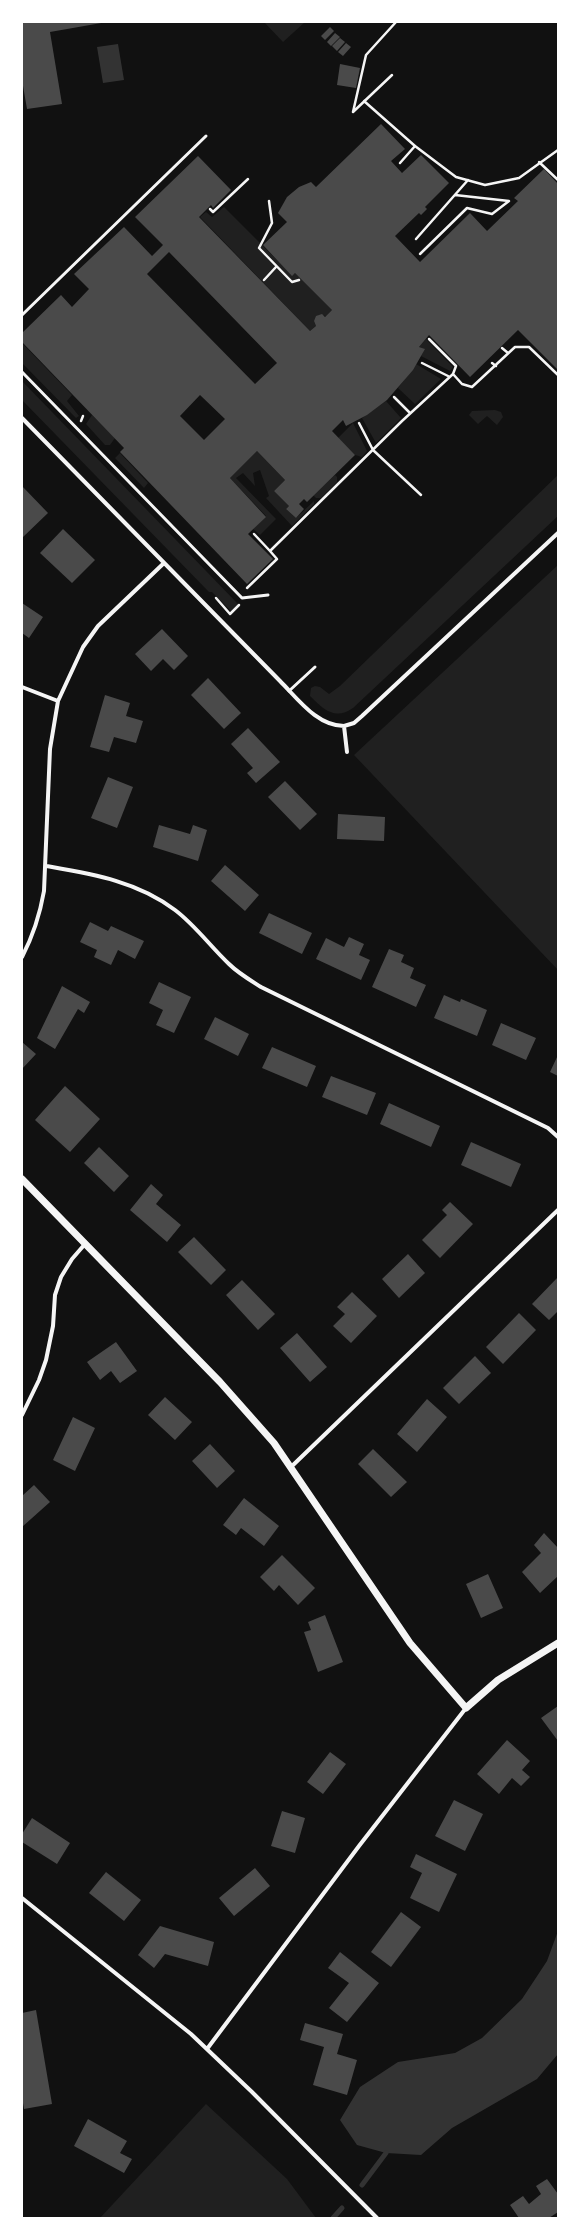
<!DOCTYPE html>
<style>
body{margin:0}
#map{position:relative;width:580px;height:2240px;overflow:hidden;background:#111;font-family:"Fira Sans",sans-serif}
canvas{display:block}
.frame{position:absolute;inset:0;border:23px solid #fff;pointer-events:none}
</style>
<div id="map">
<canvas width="580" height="2240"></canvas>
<div class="frame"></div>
</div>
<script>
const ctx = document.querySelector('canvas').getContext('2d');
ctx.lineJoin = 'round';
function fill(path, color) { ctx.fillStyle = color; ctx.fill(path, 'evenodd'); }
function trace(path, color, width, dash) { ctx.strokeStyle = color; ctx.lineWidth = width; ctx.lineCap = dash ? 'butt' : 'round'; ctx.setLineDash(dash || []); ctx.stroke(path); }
const green = new Path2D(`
 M264 22H305L283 42Z
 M224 207 292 275 295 273 332 310 326 316 319 315 314 321 316 326 310 331 200 217 206 212 212 217Z
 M426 339 453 367 450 371 421 356 424 349 419 347Z
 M22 343 72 395 67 401 79 416 76 418 22 363Z
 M416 364 441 379 415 404 398 388Z
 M22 381 238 604 231 611 212 592H209L22 400Z
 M386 401 401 418 376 443 362 418Z
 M495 410 501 412 503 417 497 425 487 416 478 424 469 415 472 411Z
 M92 415 115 438 110 445H105L86 424Z
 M353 423 367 451 362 457 355 455 338 438Z
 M257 451 285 480 274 491 289 506 286 509 296 518 314 501V504L292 526 266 498 269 496 260 470 253 473 255 486 243 473 236 478 276 519 260 535 253 529 266 516 230 478Z
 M120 453 148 483 144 488 115 458Z
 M335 475 337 477V482L321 498H316L313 495Z
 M558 475V516L353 708C335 721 323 709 310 696L311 688 315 686 320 687 329 694 340 686Z
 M558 565V970L354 755Z
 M206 2104 287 2179 316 2218H100Z`);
const water = new Path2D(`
 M118 44 124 80 103 83 97 47Z
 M558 1931V2054L537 2079 452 2128 421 2155 386 2153 357 2145 340 2120 360 2087 398 2062 455 2053 482 2038 522 1999 547 1961Z`);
const stream = new Path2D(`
 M362 2185 386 2153
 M333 2218 342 2208`);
const building = new Path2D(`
 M22 22H107L50 32 62 104 27 109 22 80Z
 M330 27 334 31 325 40 321 36Z
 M335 33 340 37 331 46 327 42Z
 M340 38 345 42 337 51 332 46Z
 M346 43 351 47 343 56 338 52Z
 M340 64 360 68 356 88 337 85Z
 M381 124 405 149 391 161 402 173 421 155 449 183 425 207 427 209 421 215 419 213 395 236 420 262 470 213 487 231 518 201 514 198 544 169 558 184V370L518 330 470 377 429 335 419 347 425 349 413 370 387 400 367 415 346 426 343 420 332 431 355 455 307 502 304 499 299 504 304 509 296 518 286 509 289 506 274 491 285 480 257 451 230 478 266 517 248 534 273 559 247 584 120 452 124 448 22 342V333L61 295 72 307 89 289 74 274 124 227 152 256 163 245 135 217 198 156 231 190 213 208 211 205 199 217 310 331 316 326 314 321 316 316 322 314 325 317 332 310 295 273 292 276 263 245 287 222 278 213 287 197 299 187 311 182 316 187ZM169 252 277 363 255 384 147 274ZM200 395 225 419 204 440 180 416Z
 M22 486 48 513 23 537 22 536Z
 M63 529 95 560 72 583 40 553Z
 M22 603 43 617 29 638 22 633Z
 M162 629 188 656 174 670 163 659 151 671 135 654Z
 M208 678 241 713 224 729 191 695Z
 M105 695 130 703 126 716 143 721 136 743 114 737 109 752 90 747Z
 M248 728 280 762 256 783 247 773 253 768 231 744Z
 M108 777 133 787 117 828 91 818Z
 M285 781 317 814 300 830 268 797Z
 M338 814 385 817 384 841 337 839Z
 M159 825 190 834 193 825 207 830 198 861 153 847Z
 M225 865 259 895 245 911 211 881Z
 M269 913 312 933 302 954 259 933Z
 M90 922 108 931 111 926 144 941 135 959 118 950 111 965 94 957 97 950 80 942Z
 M349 937 364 944 359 955 370 960 361 980 316 959 326 938 344 947Z
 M389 949 404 955 401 962 414 968 410 978 426 985 416 1007 372 987Z
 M159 982 191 997 174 1033 156 1025 163 1010 149 1003Z
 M62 986 90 1002 84 1013 78 1009 55 1049 37 1038Z
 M444 995 460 1002 461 999 487 1010 477 1036 434 1018Z
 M215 1017 249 1034 238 1056 204 1039Z
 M501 1023 536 1038 526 1060 492 1045Z
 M22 1042 36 1054 22 1069Z
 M272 1047 316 1066 307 1087 262 1068Z
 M558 1055V1076L550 1072Z
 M331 1076 376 1093 367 1115 322 1097Z
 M65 1086 100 1119 70 1152 35 1120Z
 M389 1103 440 1126 431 1147 380 1124Z
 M471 1142 521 1164 511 1187 461 1165Z
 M99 1147 129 1176 114 1192 84 1163Z
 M151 1184 163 1195 156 1204 181 1225 167 1242 130 1210Z
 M450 1202 473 1224 440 1258 422 1240 447 1215 442 1210Z
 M194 1237 226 1270 211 1285 178 1252Z
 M408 1254 425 1273 399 1298 382 1279Z
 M558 1277V1311L549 1320 532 1304Z
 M242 1280 275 1314 258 1330 226 1295Z
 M352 1292 377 1316 351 1343 333 1326 345 1314 337 1307Z
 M519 1313 536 1330 503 1364 486 1347Z
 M297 1333 327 1367 310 1382 280 1348Z
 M116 1342 137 1371 120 1383 111 1371 100 1380 87 1362Z
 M475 1356 491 1373 459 1404 443 1388Z
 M165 1397 192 1422 175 1440 148 1415Z
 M427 1399 447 1417 417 1452 397 1434Z
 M73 1417 95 1428 75 1471 53 1460Z
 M210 1444 235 1471 217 1488 192 1461Z
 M373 1449 407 1482 391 1497 358 1464Z
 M34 1485 50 1502 22 1527V1496Z
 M244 1498 279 1526 264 1546 241 1528 236 1535 223 1525Z
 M544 1533 558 1548V1576L540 1593 522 1572 541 1553 534 1545Z
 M282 1555 315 1588 298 1605 279 1585 274 1591 260 1577Z
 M488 1574 503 1608 481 1618 466 1584Z
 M325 1615 343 1662 318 1672 304 1632 311 1630 308 1622Z
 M558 1706V1741L541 1718Z
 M507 1740 530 1761 522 1770 530 1777 521 1786 512 1778 499 1794 477 1774Z
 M330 1752 346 1764 323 1794 307 1782Z
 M454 1800 483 1814 465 1851 435 1836Z
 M282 1811 305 1818 295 1853 271 1846Z
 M32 1818 70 1843 57 1864 22 1842V1834Z
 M416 1854 457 1874 439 1912 410 1898 422 1873 410 1867Z
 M255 1868 270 1886 234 1916 219 1898Z
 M106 1872 141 1900 124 1921 89 1893Z
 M401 1912 421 1927 391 1967 371 1952Z
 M160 1926 214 1942 208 1966 165 1954 154 1968 138 1955Z
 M340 1952 379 1983 347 2022 329 2008 349 1983 328 1968Z
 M36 2010 52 2104 24 2109 22 2097V2013Z
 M305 2023 343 2034 337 2054 357 2060 347 2095 313 2085 324 2047 300 2040Z
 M88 2119 127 2141 120 2153 132 2159 124 2173 74 2146Z
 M547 2179 558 2194V2212L549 2218H519L510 2205 523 2196 529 2204 541 2194 536 2186Z`);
const path = new Path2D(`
 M364 101 415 146 456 177 485 185 519 178 558 150
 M353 112 366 55 396 22
 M353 112 392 75
 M539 162 558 180
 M400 163 415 146
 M269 201 272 223 259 248 292 282 299 280
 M210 209 213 212 248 179
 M416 239 468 180
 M420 254 467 208 492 214 509 201 455 195
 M264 280 276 267
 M429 339 456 366 453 374
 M502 348 508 353
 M422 363 450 377
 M492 363 496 366
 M394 397 410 413
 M81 421 83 416
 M359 423 373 450 421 495
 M254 534 270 551
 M247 588 277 559 270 551 402 421 453 374 462 384 472 387 515 347H529L558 375
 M216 598 230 614 239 605`);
const service = new Path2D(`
 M22 315 206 136
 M22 372 242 598 268 595
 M289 691 315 667`);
const minor = new Path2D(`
 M22 418 280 681C298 699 317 726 344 726L347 752
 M22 687 58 701
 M344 726 354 723 362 716 558 533
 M46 866C92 874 137 881 175 910 195 925 210 946 229 964 238 973 250 980 261 987L548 1128 558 1137
 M22 957C33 936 40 914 44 891L50 749 58 701 83 647 98 626 164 563
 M22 1415 39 1380 46 1360 53 1326 55 1295 61 1277 72 1259 85 1244
 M291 1467 558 1210
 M22 1898 191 2034 252 2092 377 2218
 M207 2049 359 1846 466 1708`);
const tertiary = new Path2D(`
 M22 1179 220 1382 274 1443 410 1643 466 1708 498 1680 558 1643`);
fill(green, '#202020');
fill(water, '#333');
trace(stream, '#333', 5);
fill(building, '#4a4a4a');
trace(path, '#f5f5f5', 2.5);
trace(service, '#f5f5f5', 3);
trace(minor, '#f5f5f5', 4);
trace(tertiary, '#f5f5f5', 7);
</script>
